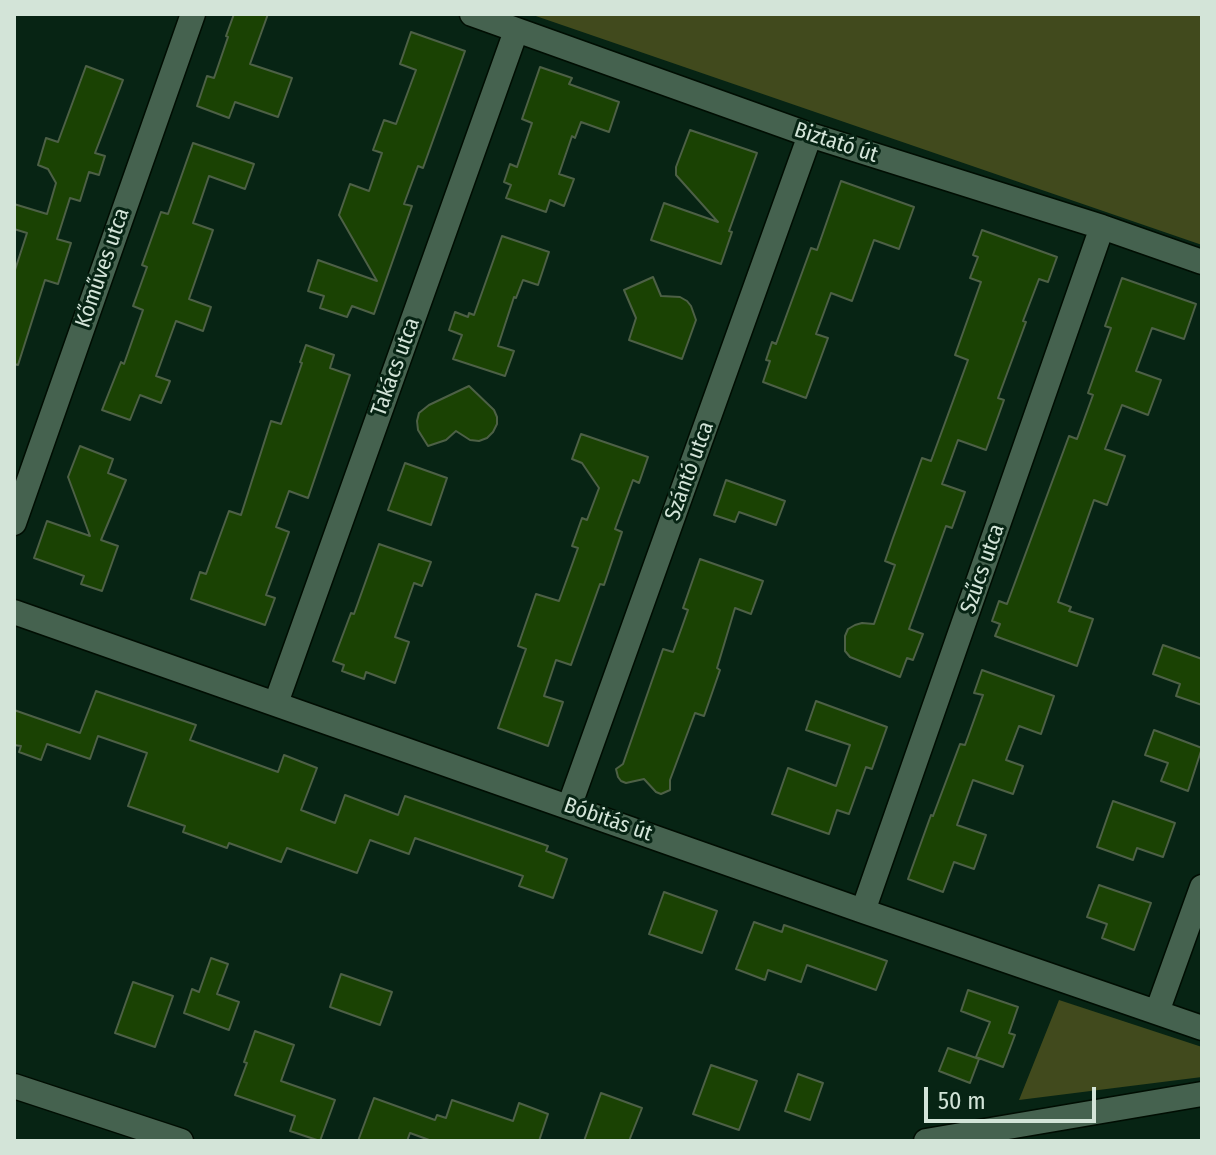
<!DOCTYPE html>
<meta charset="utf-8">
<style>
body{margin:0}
#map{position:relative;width:1216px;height:1155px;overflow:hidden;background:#072414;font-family:"Fira Sans Condensed",sans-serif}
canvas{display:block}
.frame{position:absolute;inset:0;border:16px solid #d3e4d8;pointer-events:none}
.scale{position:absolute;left:924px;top:1087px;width:172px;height:36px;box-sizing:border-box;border:4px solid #d3e4d8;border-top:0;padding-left:10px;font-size:24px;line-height:28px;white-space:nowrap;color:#d3e4d8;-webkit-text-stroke:6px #072414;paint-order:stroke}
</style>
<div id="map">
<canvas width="1216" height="1155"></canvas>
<div class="frame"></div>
<div class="scale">50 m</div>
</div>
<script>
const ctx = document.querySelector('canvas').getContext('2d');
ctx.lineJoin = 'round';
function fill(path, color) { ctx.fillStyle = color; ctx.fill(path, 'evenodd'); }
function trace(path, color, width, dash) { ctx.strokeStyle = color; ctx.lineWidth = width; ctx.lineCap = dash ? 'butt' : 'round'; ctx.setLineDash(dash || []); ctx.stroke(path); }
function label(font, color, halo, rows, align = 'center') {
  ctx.font = font + ' "Fira Sans Condensed",sans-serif'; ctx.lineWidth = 6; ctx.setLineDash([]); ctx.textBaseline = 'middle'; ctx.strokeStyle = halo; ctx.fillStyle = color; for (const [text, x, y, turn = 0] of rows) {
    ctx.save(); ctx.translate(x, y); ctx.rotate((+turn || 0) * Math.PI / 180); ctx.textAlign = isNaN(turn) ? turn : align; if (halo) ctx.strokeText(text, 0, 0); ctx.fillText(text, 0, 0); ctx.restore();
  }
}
const green = new Path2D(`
 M530 14H1202V245Z
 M1059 1000 1202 1047V1077L1019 1100Z`);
const building = new Path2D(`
 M234 14H268L250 64 292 78 278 117 235 102 229 118 197 106 207 76 214 78 228 37 226 36Z
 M411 32 465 51 423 168 418 166 404 204 412 206 374 314 352 306 347 317 320 308 324 296 308 291 318 260 377 281 339 215 350 184 369 191 382 153 373 150 384 120 396 124 416 70 400 64Z
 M86 66 123 80 95 153 105 156 99 175 89 172 80 201 70 198 57 239 71 243 58 284 45 280 18 365 14 364V273L27 233 14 229V204L47 214 56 183 48 169 38 165 46 138 58 142Z
 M540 67 572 78 569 84 619 102 609 132 581 122 575 138 572 136 559 174 574 179 564 206 550 200 546 212 506 198 511 185 504 182 510 164 517 167 532 123 522 119Z
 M690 130 757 153 729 231 732 232 721 264 651 240 664 203 718 222 676 175V167Z
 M193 143 254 164 245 189 209 176 193 223 213 230 189 299 211 307 203 331 176 321 156 376 170 381 161 403 140 395 130 420 102 410 121 362 124 364 143 310 133 306 147 267 142 265 161 212 168 214Z
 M841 181 914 207 899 249 874 240 852 301 831 293 816 334 828 338 806 398 763 382 770 361 766 360 772 342 776 344 811 248 817 250Z
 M982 230 1057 257 1048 282 1039 279 1023 321 1026 322 998 398 1004 400 986 450 958 440 942 484 965 492 952 528 946 526 909 629 923 634 913 660 907 658 900 677 850 657 845 651V636L848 629 855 625 862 623 874 624 895 565 885 561 893 538 922 458 931 461 968 360 955 355 981 282 970 278 978 257 973 255Z
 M502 236 549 252 538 285 523 280 516 298 514 297 498 346 514 351 505 376 453 359 462 335 449 330 455 312 468 317 469 313 474 315Z
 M653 277 661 296 680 297 687 301 691 306 696 320 682 359 629 340 636 318 624 290Z
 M1122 278 1196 304 1184 339 1152 328 1136 371 1161 380 1148 415 1122 405 1105 449 1125 456 1107 505 1094 500 1058 602 1071 607 1069 611 1093 619 1077 666 995 636 1000 624 992 621 999 601 1007 604 1069 436 1077 439 1093 395 1088 393 1111 328 1105 326Z
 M306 345 334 355 330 368 350 375 308 498 289 491 276 527 289 532 266 595 275 598 265 625 191 599 200 572 206 574 229 511 241 515 271 421 281 424 302 363 300 362Z
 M469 386 494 410 497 417V424L493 432 487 438 479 441 470 440 456 431 446 440 428 446 418 430 417 421 419 413 429 405Z
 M581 434 648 457 639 483 633 480 615 529 622 532 604 585 600 584 571 665 556 660 544 696 563 702 548 746 498 728 526 649 518 646 536 594 559 601 578 548 572 546 582 518 587 520 599 488 582 463 572 459Z
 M80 446 113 459 108 473 126 480 101 540 118 546 102 591 81 584 84 576 34 558 47 521 90 536 68 477Z
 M405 463 447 478 431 525 388 510Z
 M726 480 785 501 776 525 739 512 735 522 714 515Z
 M379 544 431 562 422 586 414 583 395 637 409 642 395 683 366 672 364 679 342 671 344 665 333 661 351 613 354 614Z
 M700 559 763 581 751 614 735 608 717 668 720 670 704 716 695 713 670 780V790L661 794 656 792 644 779 626 783 621 781 618 777 616 769 623 764 663 649 673 652 688 610 683 608Z
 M1163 645 1202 659V705L1176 696 1180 684 1153 674Z
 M982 670 1054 696 1041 734 1019 726 1006 760 1023 766 1013 794 973 780 957 825 986 835 974 869 954 862 943 892 908 879 931 815 933 816 960 744 965 745 983 695 974 693Z
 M96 691 196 725 190 740 278 772 284 755 317 768 301 810 335 823 345 795 398 815 405 796 548 846 546 851 567 859 553 898 519 886 523 876 415 838 409 854 370 840 357 873 287 848 281 862 229 843 227 848 183 832 185 826 128 806 147 753 98 736 90 759 47 744 41 760 19 752 21 746 14 745V710L80 733Z
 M816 701 887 727 872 769 866 767 849 814 837 810 829 834 772 814 788 768 836 786 850 745 806 730Z
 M1154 730 1202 748 1188 791 1161 781 1168 763 1145 755Z
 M1113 801 1175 823 1163 857 1137 848 1133 860 1097 847Z
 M1099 885 1151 903 1134 950 1102 938 1107 924 1087 917Z
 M664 892 717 911 702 953 649 934Z
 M754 922 782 932 784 925 887 961 876 990 807 965 801 982 768 970 765 980 736 969Z
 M211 958 228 964 217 994 239 1002 229 1030 184 1013 192 989 199 992Z
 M341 974 392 992 380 1025 330 1007Z
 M133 982 173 996 155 1047 115 1033Z
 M968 990 1018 1007 1009 1033 1015 1035 1003 1067 976 1057 990 1022 961 1011Z
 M255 1031 294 1045 281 1081 335 1100 320 1141 290 1131 295 1116 235 1095 247 1063 244 1062Z
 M948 1048 979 1059 970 1083 939 1071Z
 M711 1065 757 1081 739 1130 693 1114Z
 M798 1074 823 1083 810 1120 785 1111Z
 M601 1093 642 1108 629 1141H584Z
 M374 1098 435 1120 437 1115 446 1118 452 1100 513 1121 519 1103 548 1114 539 1141H432L410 1133 407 1141H358Z`);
const minor = new Path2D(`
 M472 14 810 135 1102 227 1202 262
 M14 523 193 14
 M14 612 863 911 1202 1028
 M276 703 516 31
 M569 807 810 135
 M863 911 1102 227
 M1157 1012 1202 887
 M14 1086 181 1141
 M926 1141 1202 1094`);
const streetNames = [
 ["Biztató út",836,143,18],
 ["Kőműves utca",103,268,-71],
 ["Takács utca",396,367,-70],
 ["Szántó utca",690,471,-70],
 ["Szűcs utca",983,569,-71],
 ["Bóbitás út",608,820,19]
];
fill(green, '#414a1d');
fill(building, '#1a4203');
trace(building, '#4d6046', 2);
trace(minor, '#000d02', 27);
trace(minor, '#45624f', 24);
label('22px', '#d3e4d8', '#072414', streetNames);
</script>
